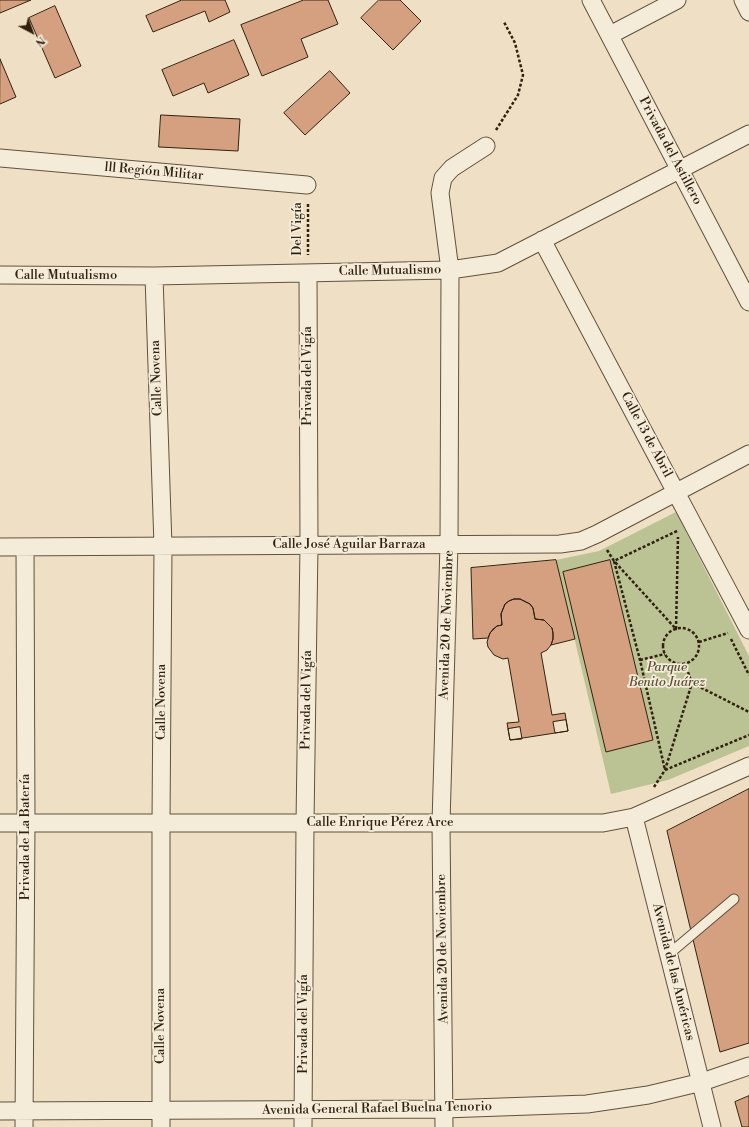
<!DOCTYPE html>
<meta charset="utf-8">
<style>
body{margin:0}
#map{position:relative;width:749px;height:1127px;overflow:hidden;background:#efe0c5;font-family:"Libre Bodoni",serif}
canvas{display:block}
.north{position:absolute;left:12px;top:12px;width:40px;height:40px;-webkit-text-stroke:3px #f5ebd9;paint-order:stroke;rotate:139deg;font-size:11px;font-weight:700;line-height:16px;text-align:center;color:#31220f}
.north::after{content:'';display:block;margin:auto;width:14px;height:18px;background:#31220f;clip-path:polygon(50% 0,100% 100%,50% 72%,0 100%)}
</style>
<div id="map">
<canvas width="749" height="1127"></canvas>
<div class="north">N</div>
</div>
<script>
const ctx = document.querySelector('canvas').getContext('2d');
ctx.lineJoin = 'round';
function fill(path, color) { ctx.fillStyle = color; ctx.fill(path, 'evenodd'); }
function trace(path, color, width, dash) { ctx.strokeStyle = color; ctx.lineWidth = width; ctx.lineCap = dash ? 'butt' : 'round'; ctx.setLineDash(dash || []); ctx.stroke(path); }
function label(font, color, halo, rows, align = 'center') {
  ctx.font = font + ' "Libre Bodoni",serif'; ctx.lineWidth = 3.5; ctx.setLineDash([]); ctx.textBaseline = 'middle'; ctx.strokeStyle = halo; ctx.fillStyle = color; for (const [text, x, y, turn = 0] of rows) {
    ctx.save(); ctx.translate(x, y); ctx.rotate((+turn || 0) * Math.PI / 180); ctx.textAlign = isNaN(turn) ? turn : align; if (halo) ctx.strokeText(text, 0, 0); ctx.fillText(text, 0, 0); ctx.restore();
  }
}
const green = new Path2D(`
 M676 512 749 656V746L668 780 611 794 556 560 599 551Z`);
const building = new Path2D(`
 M0 0H31L0 13Z
 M182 0H225L230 12 209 22 205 11 153 32 146 16Z
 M304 0H328L338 24 301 39 308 57 262 76 241 25Z
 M379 0H400L421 21 393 50 361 18Z
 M55 6 81 66 55 78 29 18Z
 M234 40 249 75 208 93 204 83 173 96 162 70Z
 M0 59 16 97 0 104Z
 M330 71 350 93 305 135 284 113Z
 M161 115 240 119 238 151 159 147Z
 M556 560 575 639 551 645 553 639V633L552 628 544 620 535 619 533 608 530 604 520 599H514L509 601 505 604 501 614 502 625 497 626 493 629 490 633 488 638 473 639 471 568Z
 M610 560 653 740 606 752 563 572Z
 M514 599H520L530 604 533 608 535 619 544 620 552 628 553 633V639L551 645 547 650 541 653 552 715 565 713 568 731 510 740 507 723 519 722 508 658 503 659 494 655 488 647 487 642 490 633 497 626 502 625 501 614 505 604 509 601Z
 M566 720 568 731 555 733 553 722Z
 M520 727 522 739 510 740 508 729Z
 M749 789V1043L720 1052 667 831Z
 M749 1096V1127H742L735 1102Z`);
const path = new Path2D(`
 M496 130 518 95 523 75 515 43 504 22
 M308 204V255
 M677 531 614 561 640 660 665 770 749 735
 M607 550 614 561 676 629 678 537
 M663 646a18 18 0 1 1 36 0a18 18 0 1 1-36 0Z
 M731 639 749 675
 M699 642 728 633
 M640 660 665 654
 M692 683 749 712
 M654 787 665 770 692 683 685 664`);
const lane = new Path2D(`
 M669 954 734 899`);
const street = new Path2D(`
 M591 0 749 302
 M743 0 749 12
 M610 35 677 0
 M0 158 307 185
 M542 240 749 630
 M0 275 154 276 450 270 498 263 749 134
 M154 276 163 546 161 823V1127
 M0 547 560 544 581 541 597 534 749 454
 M634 817 712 1127
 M0 823H603L634 817 749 766
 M0 1111 444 1109 587 1104 648 1095 702 1082 749 1066
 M24 1127 26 823 25 547
 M303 1127 305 823 309 545 308 273
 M444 1127 441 823 449 544 450 270 440 193 443 178 452 168 486 146`);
const streetNames = [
 ["Privada del Astillero",670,151,62],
 ["lll Región Militar",154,172,5],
 ["Del Vigía",298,229,-90],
 ["Calle Mutualismo",390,271,-1],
 ["Calle Mutualismo",66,276],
 ["Privada del Vigía",308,376,-90],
 ["Calle Novena",157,378,-92],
 ["Calle 13 de Abril",646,435,62],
 ["Calle José Aguilar Barraza",349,545],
 ["Avenida 20 de Noviembre",447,625,-88],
 ["Privada del Vigía",307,700,-89],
 ["Calle Novena",162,702,-90],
 ["Calle Enrique Pérez Arce",380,823],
 ["Privada de La Batería",26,837,-90],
 ["Avenida 20 de Noviembre",443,949,-91],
 ["Avenida de las Américas",673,972,76],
 ["Privada del Vigía",304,1024,-90],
 ["Calle Novena",161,1026,-90],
 ["Avenida General Rafael Buelna Tenorio",377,1109,-1]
];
const parkNames = [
 ["Parque",667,668],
 ["Benito Juárez",667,683]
];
fill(green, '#bbc293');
fill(building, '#d4a07f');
trace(building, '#31220f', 1);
trace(lane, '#60523c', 11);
trace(street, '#60523c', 19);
trace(path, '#31220f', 2.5, [3, 2]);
trace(lane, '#f5ebd9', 9);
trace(street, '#f5ebd9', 17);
label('13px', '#31220f', '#f5ebd9', streetNames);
label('italic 13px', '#5a5237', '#f5ebd9', parkNames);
</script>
